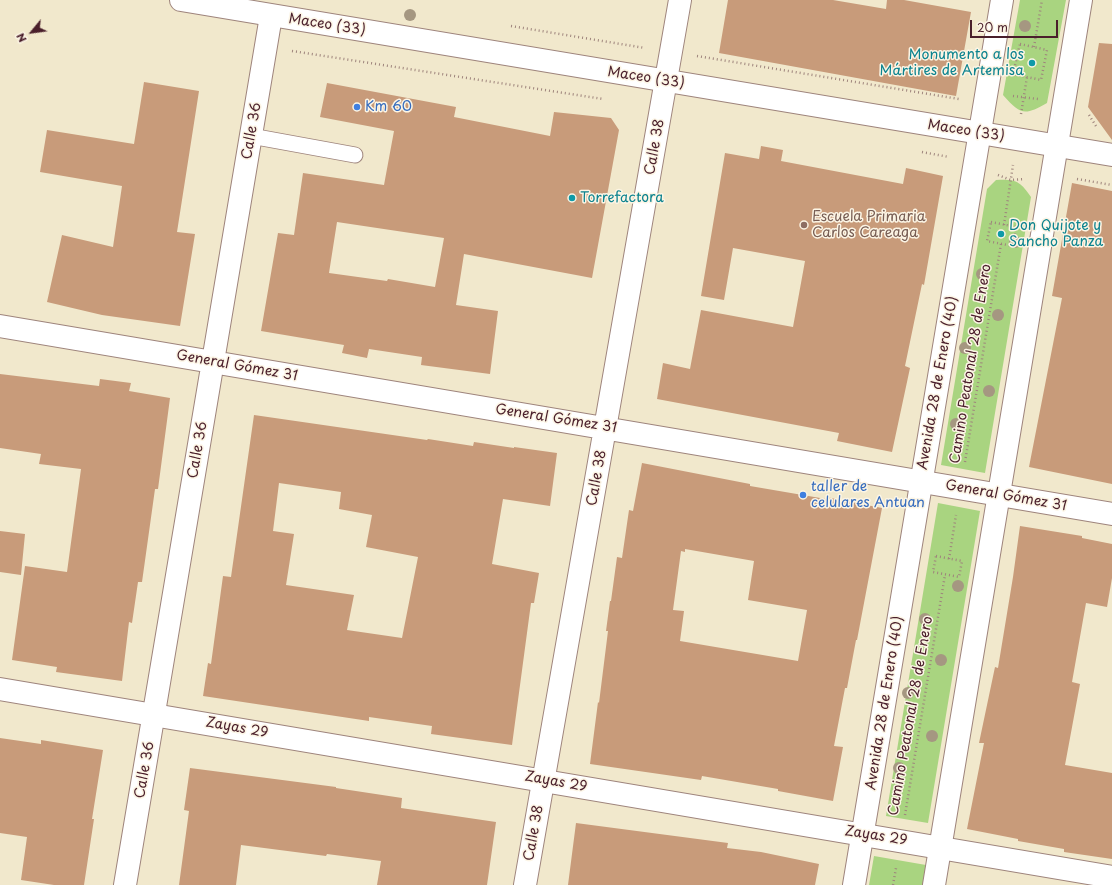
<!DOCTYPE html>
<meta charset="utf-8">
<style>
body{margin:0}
#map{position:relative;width:1112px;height:885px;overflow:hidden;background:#f1e8cc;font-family:"Playpen Sans",sans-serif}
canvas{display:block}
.north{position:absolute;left:12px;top:12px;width:40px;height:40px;-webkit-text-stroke:3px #fcf5e5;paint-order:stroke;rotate:241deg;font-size:11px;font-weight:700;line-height:16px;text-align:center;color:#4a1f2b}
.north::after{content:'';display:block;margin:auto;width:14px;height:18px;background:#4a1f2b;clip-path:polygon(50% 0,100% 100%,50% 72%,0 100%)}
.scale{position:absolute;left:970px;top:20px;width:88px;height:18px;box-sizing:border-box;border:2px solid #4a1f2b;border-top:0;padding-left:5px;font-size:12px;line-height:14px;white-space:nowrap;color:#4a1f2b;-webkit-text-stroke:3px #fcf5e5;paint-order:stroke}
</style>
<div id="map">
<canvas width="1112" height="885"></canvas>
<div class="north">N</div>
<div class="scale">20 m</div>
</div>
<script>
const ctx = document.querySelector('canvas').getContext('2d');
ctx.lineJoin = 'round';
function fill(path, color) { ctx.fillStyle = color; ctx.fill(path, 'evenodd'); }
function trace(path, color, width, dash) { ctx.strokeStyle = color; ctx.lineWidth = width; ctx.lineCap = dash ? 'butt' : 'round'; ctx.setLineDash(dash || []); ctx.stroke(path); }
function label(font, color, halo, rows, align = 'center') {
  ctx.font = font + ' "Playpen Sans",sans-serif'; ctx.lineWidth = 3; ctx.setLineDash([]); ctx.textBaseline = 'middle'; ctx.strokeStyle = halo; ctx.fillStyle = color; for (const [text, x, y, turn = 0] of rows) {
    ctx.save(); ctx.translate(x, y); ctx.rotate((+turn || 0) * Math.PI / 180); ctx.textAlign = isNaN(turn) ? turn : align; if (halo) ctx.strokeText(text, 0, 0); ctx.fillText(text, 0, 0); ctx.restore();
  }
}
const green = new Path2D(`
 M1020 0H1066L1047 103C1024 116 1021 115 1003 95Z
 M996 180C1016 179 1020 181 1031 197L985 473 941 465 987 189Z
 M938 503 980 511 928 823 886 816Z
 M874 856 926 865 923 885H869Z`);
const building = new Path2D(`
 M728 0H833L886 9 887 0H904L971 12 956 96 719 53Z
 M1099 43 1112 44V140L1088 107Z
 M144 82 199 91 177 232 195 234 180 326 102 315 47 302 62 235 113 247 122 186 40 172 47 130 134 144Z
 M327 83 456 107 454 117 550 136 554 112 611 118 619 130 592 278 464 254 456 305 498 311 490 374 421 365 422 357 369 349 367 358 342 353 344 345 261 331 278 233 294 235 303 173 384 185 394 131 320 117ZM337 222 444 238 435 287 388 279 387 281 329 273Z
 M761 146 783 150 781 161 903 184 906 168 943 176 924 285 922 284 905 366 910 368 892 452 837 441 839 433 657 399 663 363 690 369 701 310 793 327 805 261 733 248 724 300 701 296 725 153 759 159Z
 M1072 183 1112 191V484L1029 467 1062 298 1052 296Z
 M0 374 99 386 100 379 131 383 129 391 170 398 158 489H155L142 582H138L132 623 129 622 122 681 56 672 57 667 12 660 25 566 67 572 81 469 39 464 41 454 0 448Z
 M254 415 427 440 428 439 473 446 474 442 514 448V447L557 453 550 506 503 499 492 564 539 573 534 603H531L512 745 431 734 432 726 369 717V721L203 696 208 663 211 664 223 576 231 577ZM279 483 341 492 339 509 372 515 366 547 418 557 402 638 347 630 354 595 286 585 294 534 273 531Z
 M642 463 750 484V486L826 499V497L882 508 857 640H856L847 688H845L834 746 843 747 833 801 778 791V789L702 776 701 780 590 764 598 702 599 703 608 631H606L610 601H611L617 557 622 558 629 510 633 511ZM685 549 754 561 748 600 807 610 798 661 680 641 684 611 673 610 681 551 685 552Z
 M1020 526 1082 536V538L1112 544V578L1107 607 1086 603 1072 682 1080 684 1065 765 1112 773V859L1064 852V849L1018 841V839L967 829 984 743H979L995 667 998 668 1013 577Z
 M0 531 25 534 21 575 0 572Z
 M0 738 41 744V740L103 750 92 819H94L84 885H54L21 880 27 837 0 833Z
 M190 768 336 787V788L402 798 401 808 496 822 487 885H377L381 861 327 854 326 856 241 845 236 885H179L189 811 184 810Z
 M576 823 728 843 727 848 761 852 819 864 815 885H568Z`);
const path = new Path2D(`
 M511 26 645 48
 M1020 44 1047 50 1041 80 1013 74Z
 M1034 47 1042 0
 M292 51 603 99
 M697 56 959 99
 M1013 96 1038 99
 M1021 114 1027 77
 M1089 115 1096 126
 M922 152 949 157
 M998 175 1011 180 1024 179
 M1077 179 1112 185
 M991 222 1016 227 1013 246 987 241Z
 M1004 225 1013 165
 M965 462 1001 244
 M936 556 962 561 959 577 933 572Z
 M949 559 956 515
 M905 815 945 575
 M893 885 896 868`);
const service = new Path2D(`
 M251 136 355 155`);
const minor = new Path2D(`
 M0 326 1112 514
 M125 885 271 16
 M525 885 680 0`);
const tertiary = new Path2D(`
 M0 689 1112 877`);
const secondary = new Path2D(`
 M854 885 1002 0
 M934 885 1081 0`);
const primary = new Path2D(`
 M181 0 1112 155`);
const trees = [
 [410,15],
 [1025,26],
 [1015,242],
 [982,274],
 [998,315],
 [965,348],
 [989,391],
 [956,424],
 [958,586],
 [925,619],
 [941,660],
 [908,693],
 [932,736],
 [899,768]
];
const markers = [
 [1032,63,4,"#0f9aa8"],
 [357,107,4,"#3f7fe0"],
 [572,198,4,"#0f9aa8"],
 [804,225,4,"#8d6e63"],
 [1001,234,4,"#0f9aa8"],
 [803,495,4,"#3f7fe0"]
];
const streetNames = [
 ["Maceo (33)",327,25,9],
 ["Maceo (33)",646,78,9],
 ["Calle 36",252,131,-80],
 ["Maceo (33)",966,131,9],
 ["Calle 38",655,147,-80],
 ["Camino Peatonal 28 de Enero",971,364,-81],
 ["General Gómez 31",237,366,10],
 ["Avenida 28 de Enero (40)",938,383,-80],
 ["General Gómez 31",556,419,9],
 ["Calle 36",198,450,-80],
 ["Calle 38",597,478,-80],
 ["General Gómez 31",1006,496,10],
 ["Avenida 28 de Enero (40)",885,703,-81],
 ["Camino Peatonal 28 de Enero",911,716,-80],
 ["Zayas 29",237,728,10],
 ["Calle 36",145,770,-80],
 ["Zayas 29",556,782,10],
 ["Calle 38",534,833,-80],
 ["Zayas 29",876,836,9]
];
const cultureNames = [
 ["Monumento a los",1024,55,"right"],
 ["Mártires de Artemisa",1024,71,"right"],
 ["Torrefactora",580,198],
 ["Don Quijote y",1009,226],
 ["Sancho Panza",1009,242]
];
const shopNames = [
 ["Km 60",365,107],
 ["taller de",811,487],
 ["celulares Antuan",811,503]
];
const educationNames = [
 ["Escuela Primaria",812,217],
 ["Carlos Careaga",812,233]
];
fill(green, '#a9d480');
fill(building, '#c89b7a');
trace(service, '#9e847c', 17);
trace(minor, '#9e847c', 24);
trace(tertiary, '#9e847c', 24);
trace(secondary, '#9e847c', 24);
trace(primary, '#9e847c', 24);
trace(path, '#9e847c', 2.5, [1, 3]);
trace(service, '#fff', 15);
trace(minor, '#fff', 22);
trace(tertiary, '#fff', 22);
trace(secondary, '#fff', 22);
trace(primary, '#fff', 22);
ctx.fillStyle = '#a59781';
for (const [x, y] of trees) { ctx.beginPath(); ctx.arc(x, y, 6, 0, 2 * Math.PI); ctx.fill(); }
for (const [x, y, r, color] of markers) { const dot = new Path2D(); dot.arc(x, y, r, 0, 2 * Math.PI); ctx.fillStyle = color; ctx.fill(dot); trace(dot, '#fcf5e5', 1.5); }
label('14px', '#4a1f2b', '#fcf5e5', streetNames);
label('14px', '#0d838f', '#fcf5e5', cultureNames, 'left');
label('14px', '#366cbe', '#fcf5e5', shopNames, 'left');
label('14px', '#785e54', '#fcf5e5', educationNames, 'left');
</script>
